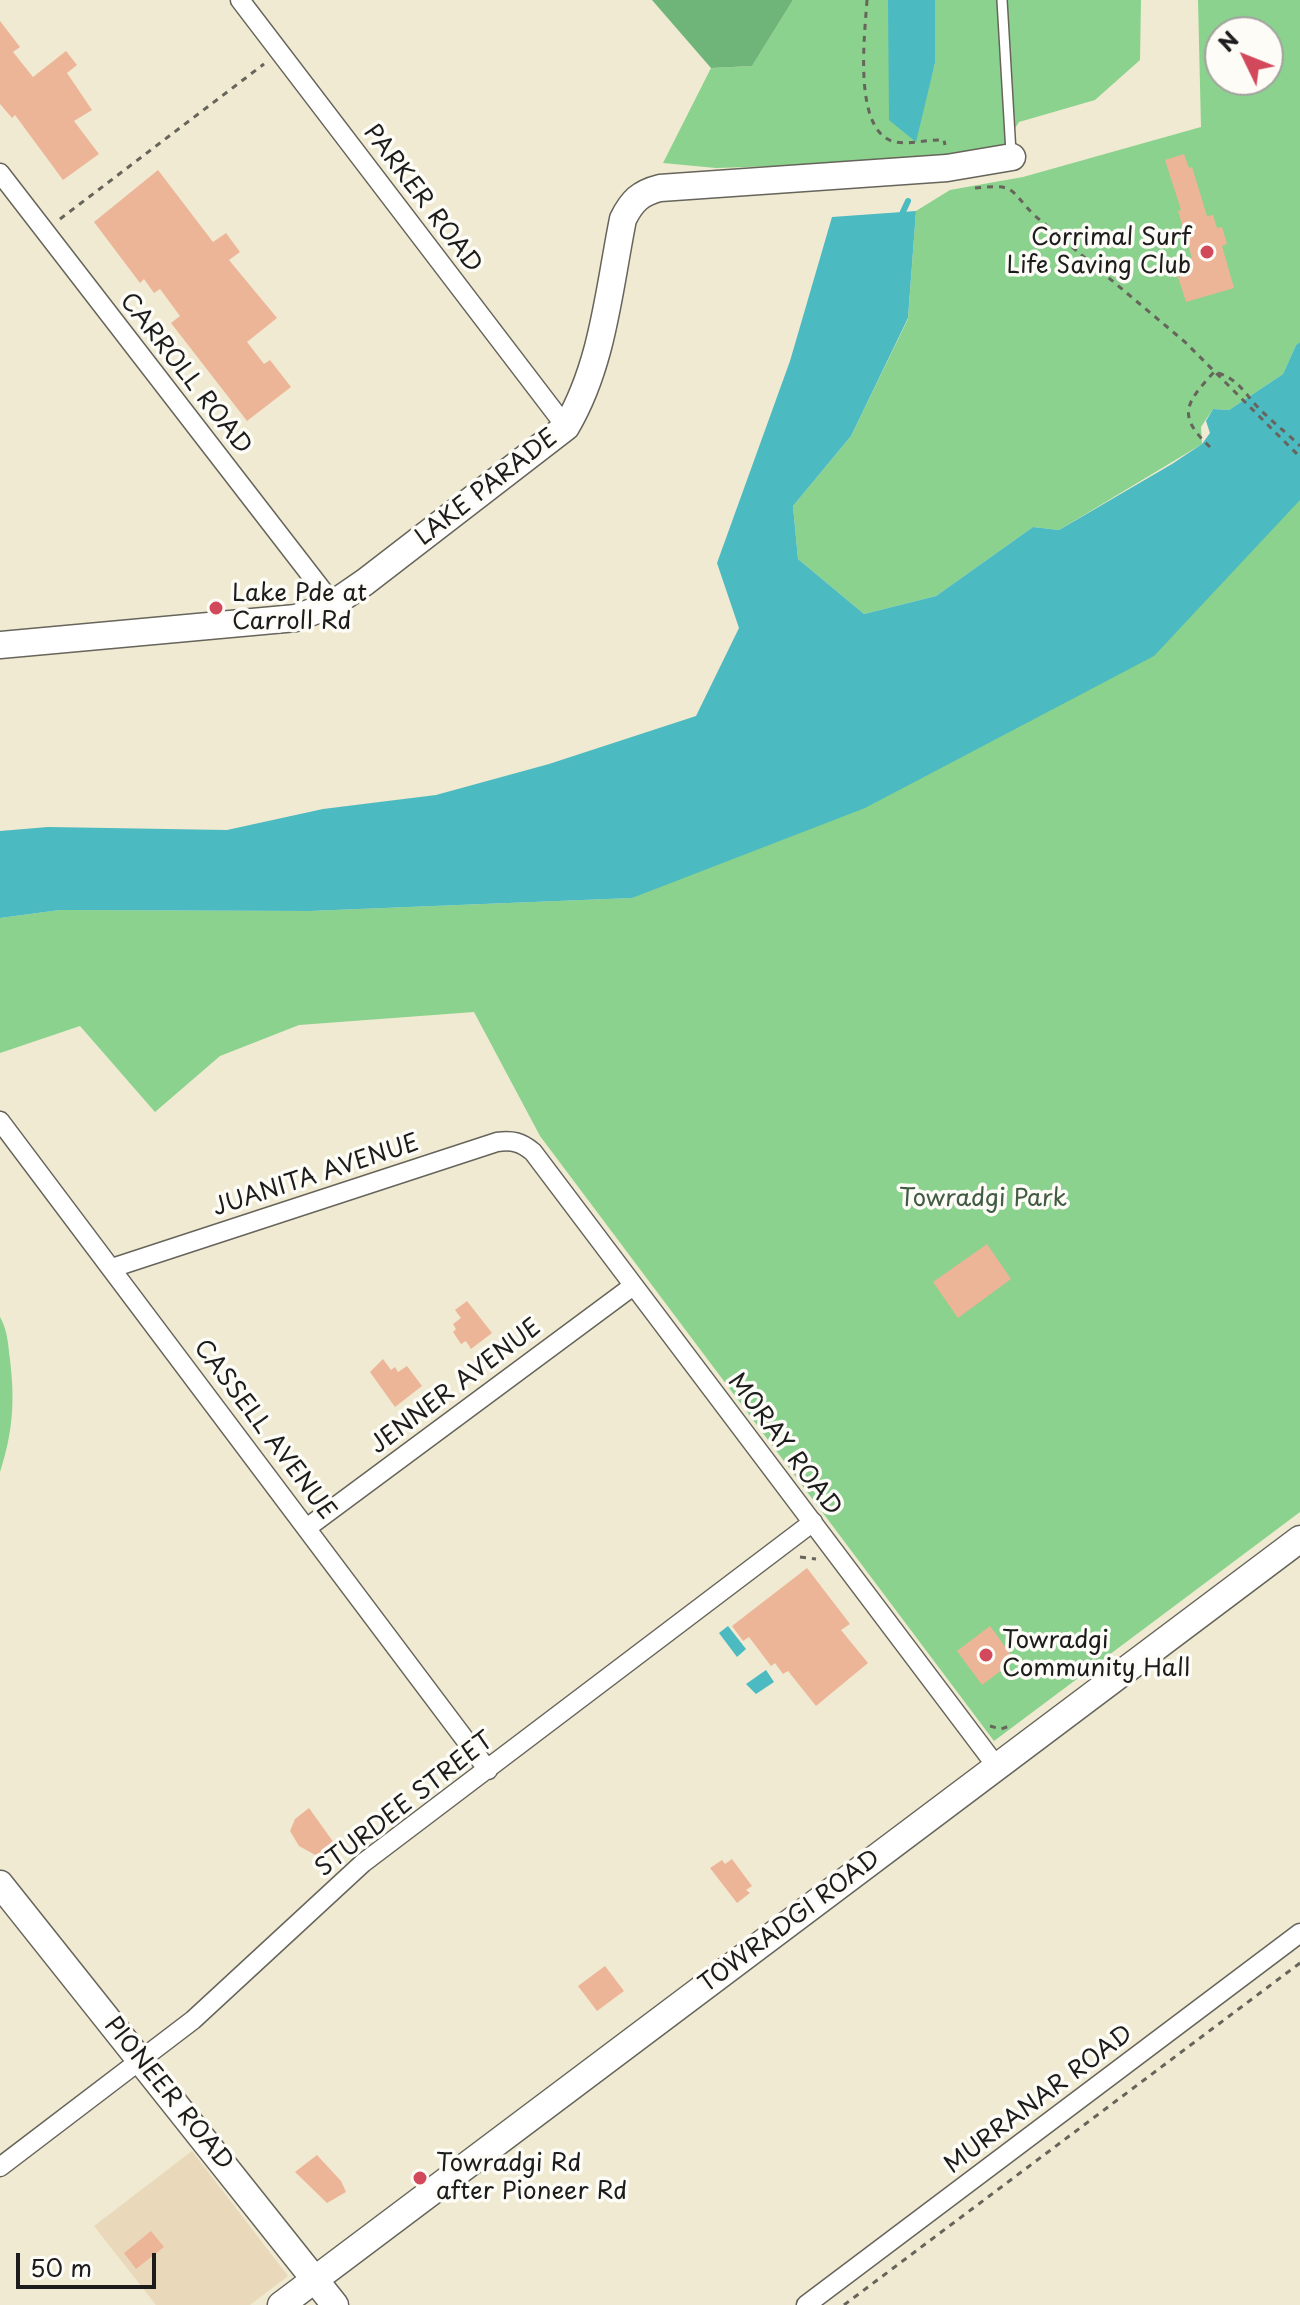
<!DOCTYPE html>
<style>
body{margin:0}
#map{position:relative;width:1300px;height:2305px;overflow:hidden;background:#efead1;font-family:"Playpen Sans",sans-serif}
canvas{display:block}
.north{position:absolute;left:1204px;top:16px;width:80px;height:80px;box-sizing:border-box;background:#fdfcf7;border:2px solid #a3a29f;border-radius:50%;rotate:313deg;font-size:22px;font-weight:700;line-height:32px;text-align:center;color:#1c1c1c}
.north::after{content:'';display:block;margin:auto;width:28px;height:36px;background:#d1495b;clip-path:polygon(50% 0,100% 100%,50% 72%,0 100%)}
.scale{position:absolute;left:16px;top:2253px;width:140px;height:36px;box-sizing:border-box;border:4px solid #1c1c1c;border-top:0;padding-left:10px;font-size:24px;line-height:28px;white-space:nowrap;color:#1c1c1c;-webkit-text-stroke:6px #fdfcf7;paint-order:stroke}
</style>
<div id="map">
<canvas width="1300" height="2305"></canvas>
<div class="north">N</div>
<div class="scale">50 m</div>
</div>
<script>
const ctx = document.querySelector('canvas').getContext('2d');
ctx.lineJoin = 'round';
function fill(path, color) { ctx.fillStyle = color; ctx.fill(path, 'evenodd'); }
function trace(path, color, width, dash) { ctx.strokeStyle = color; ctx.lineWidth = width; ctx.lineCap = dash ? 'butt' : 'round'; ctx.setLineDash(dash || []); ctx.stroke(path); }
function label(font, color, halo, rows, align = 'center') {
  ctx.font = font + ' "Playpen Sans",sans-serif'; ctx.lineWidth = 7; ctx.setLineDash([]); ctx.textBaseline = 'middle'; ctx.strokeStyle = halo; ctx.fillStyle = color; for (const [text, x, y, turn = 0] of rows) {
    ctx.save(); ctx.translate(x, y); ctx.rotate((+turn || 0) * Math.PI / 180); ctx.textAlign = isNaN(turn) ? turn : align; if (halo) ctx.strokeText(text, 0, 0); ctx.fillText(text, 0, 0); ctx.restore();
  }
}
const built = new Path2D(`
 M192 2151 288 2276 250 2305H156L94 2226Z`);
const green = new Path2D(`
 M793 0H890L915 141 935 63V0H1141L1140 60 1095 100 1019 122 995 159 716 168 663 163 711 68 752 66Z
 M1198 0H1300V342L1296 345 1283 374 1229 410 1213 409 1201 427 1202 444 1059 530 1033 527 936 596 864 614 798 559 793 506 851 436 908 319 916 211 950 190 1023 177 1201 127ZM1220 32H1268V80H1220Z
 M1300 498V1512L994 1741 540 1136 474 1012 299 1025 220 1056 155 1112 80 1026 0 1053V918L60 910 310 911 632 898Z
 M0 1317C8 1331 8 1345 10 1360 15 1401 13 1432 0 1472Z`);
const forest = new Path2D(`
 M652 0H793L752 66 711 68Z`);
const water = new Path2D(`
 M888 0H935V63L916 142 889 120Z
 M916 211 908 318 851 436 793 506 798 559 864 614 936 596 1033 527 1059 530 1172 464 1202 444 1210 433 1206 421 1213 409 1229 410 1283 374 1296 345 1300 342V500L1154 656 865 808 632 898 310 911 60 910 0 918V831L48 827 227 830 323 809 436 795 549 764 696 716 739 628 717 563 790 361 832 217Z
 M728 1626 746 1649 737 1657 719 1633Z
 M766 1670 774 1682 756 1694 746 1684Z`);
const stream = new Path2D(`
 M901 216 908 201`);
const building = new Path2D(`
 M0 21 20 47 13 52 33 77 66 51 77 65 67 73 92 110 74 121 99 154 63 180 15 115 12 118 0 104Z
 M1184 154 1189 168 1192 167 1207 216 1213 215 1217 228 1222 227 1227 244 1222 246 1234 288 1186 302 1174 264 1192 258 1178 211 1181 210 1165 160Z
 M158 170 213 242 226 233 240 252 229 260 277 318 247 342 264 364 270 360 291 387 247 421 171 323 180 316 160 289 154 293 144 279 140 283 94 222Z
 M987 1244 1011 1279 958 1318 933 1282Z
 M467 1301 492 1333 471 1349 466 1341 461 1344 453 1332 456 1329 453 1324 461 1318 455 1310Z
 M383 1359 391 1370 395 1367 398 1372 407 1366 422 1386 395 1407 370 1372Z
 M807 1568 850 1624 841 1630 868 1663 816 1706 788 1671 783 1674 775 1663 771 1666 749 1637 743 1641 732 1626Z
 M990 1626 1015 1660 982 1685 957 1651Z
 M309 1808 334 1843 317 1856 299 1846 290 1831 295 1819Z
 M732 1859 752 1886 746 1890 750 1893 737 1903 710 1868 722 1860 725 1864Z
 M605 1966 624 1991 597 2011 578 1986Z
 M317 2155 341 2181 346 2192 327 2203 295 2172Z
 M151 2231 164 2247 136 2269 124 2253Z`);
const path = new Path2D(`
 M867 0C865 33 852 132 895 142 911 145 928 139 944 140L945 145
 M975 188C1016 184 1008 188 1034 215L1185 342 1300 457
 M60 219 264 64
 M1218 373C1234 378 1242 388 1252 401 1266 417 1285 431 1300 446
 M1210 447C1176 415 1186 403 1214 372
 M800 1557 816 1559
 M990 1726 1001 1729 1012 1725
 M844 2305 1300 1963`);
const lane = new Path2D(`
 M1002 0 1011 153`);
const street = new Path2D(`
 M240 0 566 427
 M0 173 333 604
 M0 1121 488 1770
 M112 1268 497 1142C513 1140 521 1142 533 1152L997 1767
 M308 1527 633 1286
 M0 2167 193 2020 363 1863 813 1522
 M806 2305 1300 1933`);
const secondary = new Path2D(`
 M0 645 296 618 333 604 365 582 566 427C603 365 609 289 623 219 632 201 640 193 660 188L947 168 1012 157
 M0 1884 335 2305
 M281 2305 1300 1539`);
const markers = [
 [1207,252,8,"#d1495b"],
 [216,608,8,"#d1495b"],
 [986,1655,8,"#d1495b"],
 [420,2178,8,"#d1495b"]
];
const streetNames = [
 ["PARKER ROAD",422,199,53],
 ["CARROLL ROAD",185,374,52],
 ["LAKE PARADE",487,488,-38],
 ["JUANITA AVENUE",316,1176,-18],
 ["JENNER AVENUE",456,1387,-37],
 ["CASSELL AVENUE",264,1430,53],
 ["MORAY ROAD",784,1445,53],
 ["STURDEE STREET",405,1805,-38],
 ["TOWRADGI ROAD",790,1922,-37],
 ["PIONEER ROAD",168,2094,51],
 ["MURRANAR ROAD",1039,2100,-37]
];
const poiNames = [
 ["Corrimal Surf",1191,238,"right"],
 ["Life Saving Club",1191,266,"right"],
 ["Lake Pde at",232,594],
 ["Carroll Rd",232,622],
 ["Towradgi",1002,1641],
 ["Community Hall",1002,1669],
 ["Towradgi Rd",436,2164],
 ["after Pioneer Rd",436,2192]
];
const parkNames = [
 ["Towradgi Park",983,1199]
];
fill(built, '#ead8ba');
fill(green, '#8ad28d');
fill(forest, '#6fb478');
fill(water, '#4bbac1');
trace(stream, '#4bbac1', 6);
fill(building, '#edb598');
trace(lane, '#66645b', 12);
trace(street, '#66645b', 21);
trace(secondary, '#66645b', 29);
trace(path, '#66645b', 3, [6, 6]);
trace(lane, '#fff', 9);
trace(street, '#fff', 18);
trace(secondary, '#fff', 26);
for (const [x, y, r, color] of markers) { const dot = new Path2D(); dot.arc(x, y, r, 0, 2 * Math.PI); ctx.fillStyle = color; ctx.fill(dot); trace(dot, '#fdfcf7', 3); }
label('24px', '#1c1c1c', '#fdfcf7', streetNames);
label('24px', '#1c1c1c', '#fdfcf7', poiNames, 'left');
label('24px', '#425c44', '#fdfcf7', parkNames);
</script>
